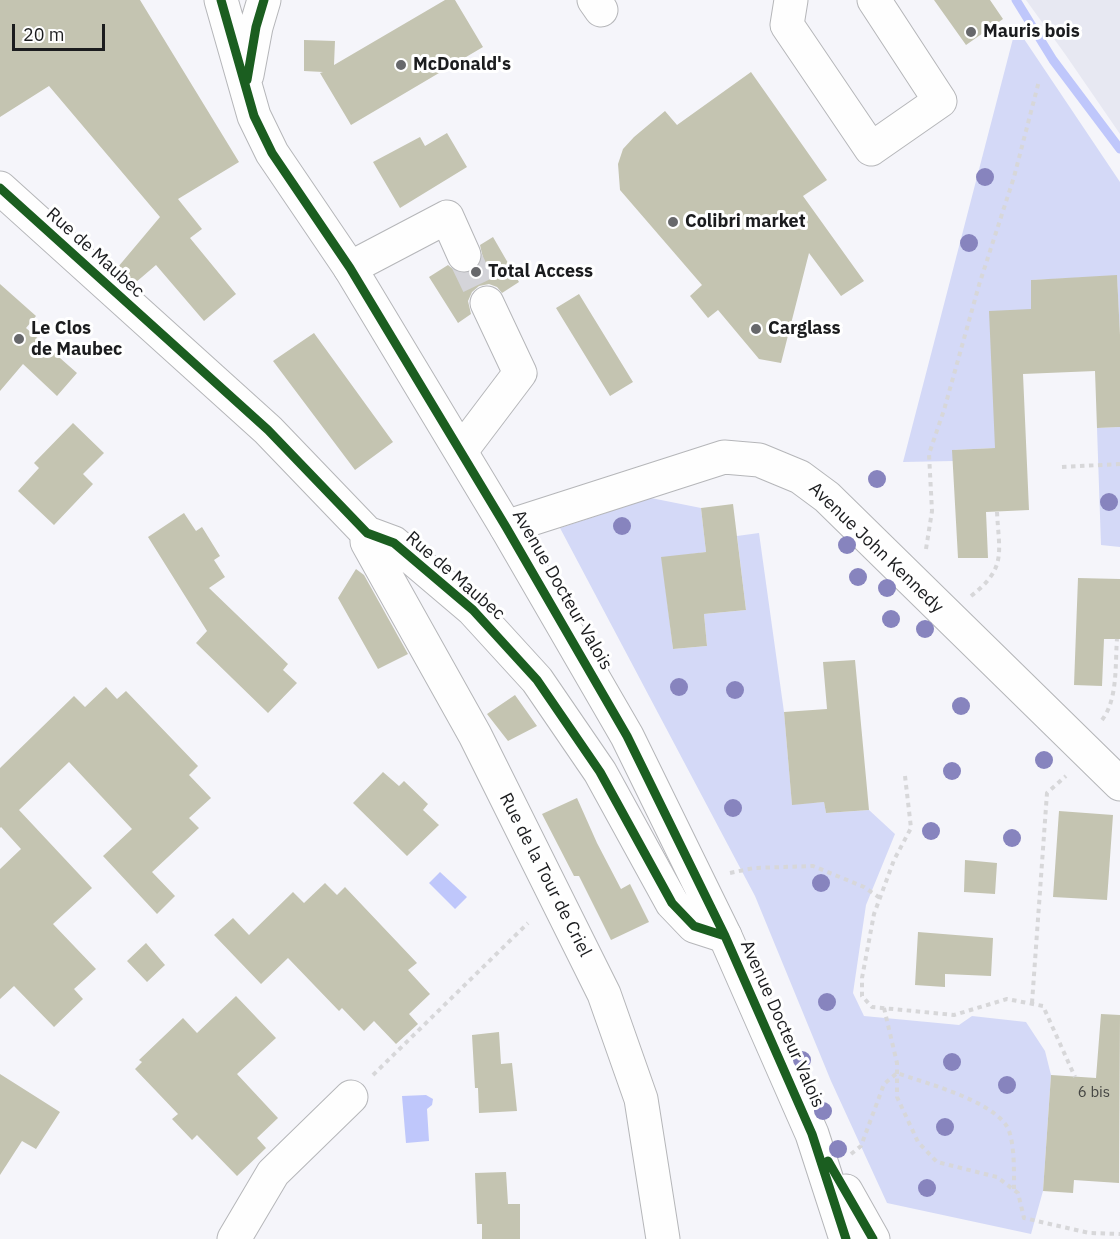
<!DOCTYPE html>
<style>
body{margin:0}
#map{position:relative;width:1120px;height:1239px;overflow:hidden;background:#f5f5fa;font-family:"IBM Plex Sans",sans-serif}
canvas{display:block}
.scale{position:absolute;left:12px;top:24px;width:93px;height:27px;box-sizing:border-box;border:3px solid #1b1c1e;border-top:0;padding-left:8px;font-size:18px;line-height:21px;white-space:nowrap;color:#1b1c1e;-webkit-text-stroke:4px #fff;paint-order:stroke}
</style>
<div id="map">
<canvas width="1120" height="1239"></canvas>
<div class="scale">20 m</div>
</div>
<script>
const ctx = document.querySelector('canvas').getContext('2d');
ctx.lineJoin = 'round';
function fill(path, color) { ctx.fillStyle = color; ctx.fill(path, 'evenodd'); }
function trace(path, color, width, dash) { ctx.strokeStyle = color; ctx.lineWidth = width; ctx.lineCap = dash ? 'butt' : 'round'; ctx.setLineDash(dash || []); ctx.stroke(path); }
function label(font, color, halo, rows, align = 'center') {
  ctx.font = font + ' "IBM Plex Sans",sans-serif'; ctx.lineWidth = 6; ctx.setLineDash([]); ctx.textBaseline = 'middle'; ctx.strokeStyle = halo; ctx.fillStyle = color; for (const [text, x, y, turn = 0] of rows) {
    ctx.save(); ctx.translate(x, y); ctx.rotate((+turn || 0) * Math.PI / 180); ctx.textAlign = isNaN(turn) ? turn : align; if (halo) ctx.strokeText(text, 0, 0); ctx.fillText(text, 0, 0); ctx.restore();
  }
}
const built = new Path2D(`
 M1026 0H1120V134L1065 54Z`);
const green = new Path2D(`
 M1016 27 1120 182V335L1117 276 1031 280V309L995 448 953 450V461L903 462Z
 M1120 427V547L1101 545 1097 428Z
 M651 498 701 508 706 552 662 558 673 649 707 646 704 614 746 610 737 536 759 533 784 712 792 804 824 802 826 813 869 810 895 834 866 905 853 993 864 1016 959 1025 972 1016 1026 1022 1045 1051 1051 1075 1043 1191 1031 1234 887 1203 831 1081 755 896 560 528Z`);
const water = new Path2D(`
 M440 872 467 897 455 909 429 883Z
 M426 1095 433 1099 432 1105 427 1109 429 1141 406 1143 402 1096Z`);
const stream = new Path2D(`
 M1016 0 1053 60 1120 149`);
const building = new Path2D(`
 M0 0H140L239 162 178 199 202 229 190 238 236 294 204 321 156 265 135 283 118 267 160 217 49 86 0 117Z
 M445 0H455L483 47 351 125 320 73 323 72 304 71V40L335 41 334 65Z
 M934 0H990L1003 19 966 45Z
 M751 72 827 180 803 196 864 281 841 296 809 253 781 363 759 359 718 310 708 318 690 296 702 285 620 190 618 164 623 149 634 137 665 111 677 125Z
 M447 133 467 167 400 208 373 162 420 137 425 146Z
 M493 237 519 282 502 293 497 287 489 284 479 286 472 292 468 301 471 314 458 323 429 277 448 265 454 270 462 274 472 272 479 265 483 258 480 245Z
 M1117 275 1120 335V427L1097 428 1095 371 1023 374 1029 510 986 512 988 558H958L952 450 995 448 989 311 1031 309V280Z
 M0 284 36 316 26 328 77 373 57 396 23 364 0 391Z
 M579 294 633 382 610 396 556 308Z
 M314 333 393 442 355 470 273 361Z
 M73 423 104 453 83 474 93 484 54 525 18 491 39 468 34 463Z
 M733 504 746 610 704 614 707 646 673 649 661 557 706 552 701 508Z
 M184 513 196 531 202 527 220 556 214 560 225 577 209 588 288 664 283 670 297 683 268 713 196 643 207 631 148 537Z
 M356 569 364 575 408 654 378 669 338 598Z
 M1078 578 1120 579V639H1104L1102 686 1074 685Z
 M855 660 869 810 826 813 824 802 792 805 784 712 827 709 823 662Z
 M106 687 117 699 126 691 198 766 189 775 211 798 189 818 199 828 152 872 175 896 157 914 103 856 132 829 69 762 19 810 92 888 53 924 96 969 74 989 83 999 54 1027 14 986 0 999V869L21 849 1 827 0 828V768L74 696 85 707Z
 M515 695 537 726 508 741 487 714Z
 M383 772 399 786 404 781 428 804 423 810 439 825 407 856 353 803Z
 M577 798 597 843 621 889 630 884 649 922 611 940 579 876H574L542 814Z
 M1059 811 1113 815 1107 900 1053 897Z
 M965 860 997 863 995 894 964 892Z
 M325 883 337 895 345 887 417 963 408 970 430 994 409 1014 418 1024 396 1044 374 1021 364 1031 342 1008 339 1011 288 958 261 984 214 935 233 918 249 935 293 892 304 903Z
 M918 932 993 938 991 976 945 974V987L915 985Z
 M146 943 165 965 147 982 127 961Z
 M236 996 276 1038 237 1074 278 1118 257 1138 266 1148 237 1176 197 1135 192 1140 172 1119 178 1114 135 1069 142 1062 139 1060 183 1018 197 1033Z
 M1101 1014 1120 1015 1119 1183 1074 1180 1073 1193 1043 1191 1051 1075 1096 1078Z
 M499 1032 501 1064 512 1063 517 1111 479 1113 478 1088H475L472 1035Z
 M0 1074 60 1112 36 1149 22 1141 0 1175Z
 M506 1172 508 1204H520V1239H482V1224H477L475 1173Z`);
const minorTunnel = new Path2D(`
 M464 255 487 303`);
const path = new Path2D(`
 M1062 467 1120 464
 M926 549 932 511 929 454 944 410 979 285 1014 177 1039 81
 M971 596C1007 568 999 553 997 512
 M1102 720C1118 699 1115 665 1117 639
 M905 776 911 828 894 860 874 914 862 978V996L872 1007 954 1015 1007 999 1043 1006 1075 1077
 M730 873 754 868 813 866 864 887 880 898
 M1032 1003 1047 793 1066 776
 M884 1008 897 1063V1097L918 1142 937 1162 997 1177 1018 1193 1024 1218 1089 1233 1120 1234
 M373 1075 528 923
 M851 1154 861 1146 884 1084 897 1073C928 1084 987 1099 1006 1125 1015 1138 1014 1173 1014 1189`);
const minor = new Path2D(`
 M594 0 601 10
 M791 0 787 25 871 149 940 101 874 0
 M0 188 268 430 367 533 394 543 473 610 537 680 600 772 672 903 694 926 725 936
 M350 268 447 217 464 255
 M461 451 520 373 487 303
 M506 527 724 457 759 460 800 477 827 497 1120 784
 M367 533V542L475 735 604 994 641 1099 663 1239
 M234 1239 273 1173 351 1097`);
const major = new Path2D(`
 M221 0 254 116 272 153 350 268 506 527 627 736 725 936 812 1134 846 1239
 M247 75 256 27 264 0
 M846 1191 873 1239`);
const cycleway = new Path2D(`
 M221 0 254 116 272 153 350 268 506 527 627 736 725 936 812 1134 846 1239
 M247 80 256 27 264 0
 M0 188 268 430 367 533 394 543 473 610 537 680 600 772 672 903 694 926 725 936
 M828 1161 873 1239`);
const trees = [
 [985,177],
 [969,243],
 [877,479],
 [1109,502],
 [622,526],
 [847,545],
 [858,577],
 [887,588],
 [891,619],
 [925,629],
 [679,687],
 [735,690],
 [961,706],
 [1044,760],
 [952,771],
 [733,808],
 [931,831],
 [1012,838],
 [821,883],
 [827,1002],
 [802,1060],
 [952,1062],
 [1007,1085],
 [823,1111],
 [945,1127],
 [838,1149],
 [927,1188]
];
const markers = [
 [971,32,6,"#67686b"],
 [401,65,6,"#67686b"],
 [673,222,6,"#67686b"],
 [476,272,6,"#67686b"],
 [756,329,6,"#67686b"],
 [19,339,6,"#67686b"]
];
const numberNames = [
 ["6 bis",1094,1093]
];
const poiNames = [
 ["Mauris bois",983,32],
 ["McDonald's",413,65],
 ["Colibri market",685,222],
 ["Total Access",488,272],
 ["Le Clos",31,329],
 ["de Maubec",31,350],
 ["Carglass",768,329]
];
const streetNames = [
 ["Rue de Maubec",95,253,42],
 ["Avenue John Kennedy",876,548,44],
 ["Rue de Maubec",455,576,41],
 ["Avenue Docteur Valois",562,590,60],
 ["Rue de la Tour de Criel",545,875,63],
 ["Avenue Docteur Valois",782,1024,66]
];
fill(built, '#e7e8f2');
fill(green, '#d4d9f7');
fill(water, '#bfc7fb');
trace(stream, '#bfc7fb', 9);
fill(building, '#c4c4b1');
trace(minorTunnel, '#d4d4d9', 33, [33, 16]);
trace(minor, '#b5b6b9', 35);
trace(major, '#b5b6b9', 35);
trace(path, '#d7d7d9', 4, [4.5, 4.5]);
trace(minor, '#fefefe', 33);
trace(major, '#fefefe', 33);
trace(cycleway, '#1b5e20', 9);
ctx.fillStyle = '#8784be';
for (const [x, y] of trees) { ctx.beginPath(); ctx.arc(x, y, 9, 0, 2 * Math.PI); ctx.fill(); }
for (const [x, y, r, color] of markers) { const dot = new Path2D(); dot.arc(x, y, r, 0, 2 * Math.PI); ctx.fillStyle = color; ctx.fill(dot); trace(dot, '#fff', 2); }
label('15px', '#454643', null, numberNames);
label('bold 18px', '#1b1c1e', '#fff', poiNames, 'left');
label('18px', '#1b1c1e', '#fff', streetNames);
</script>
